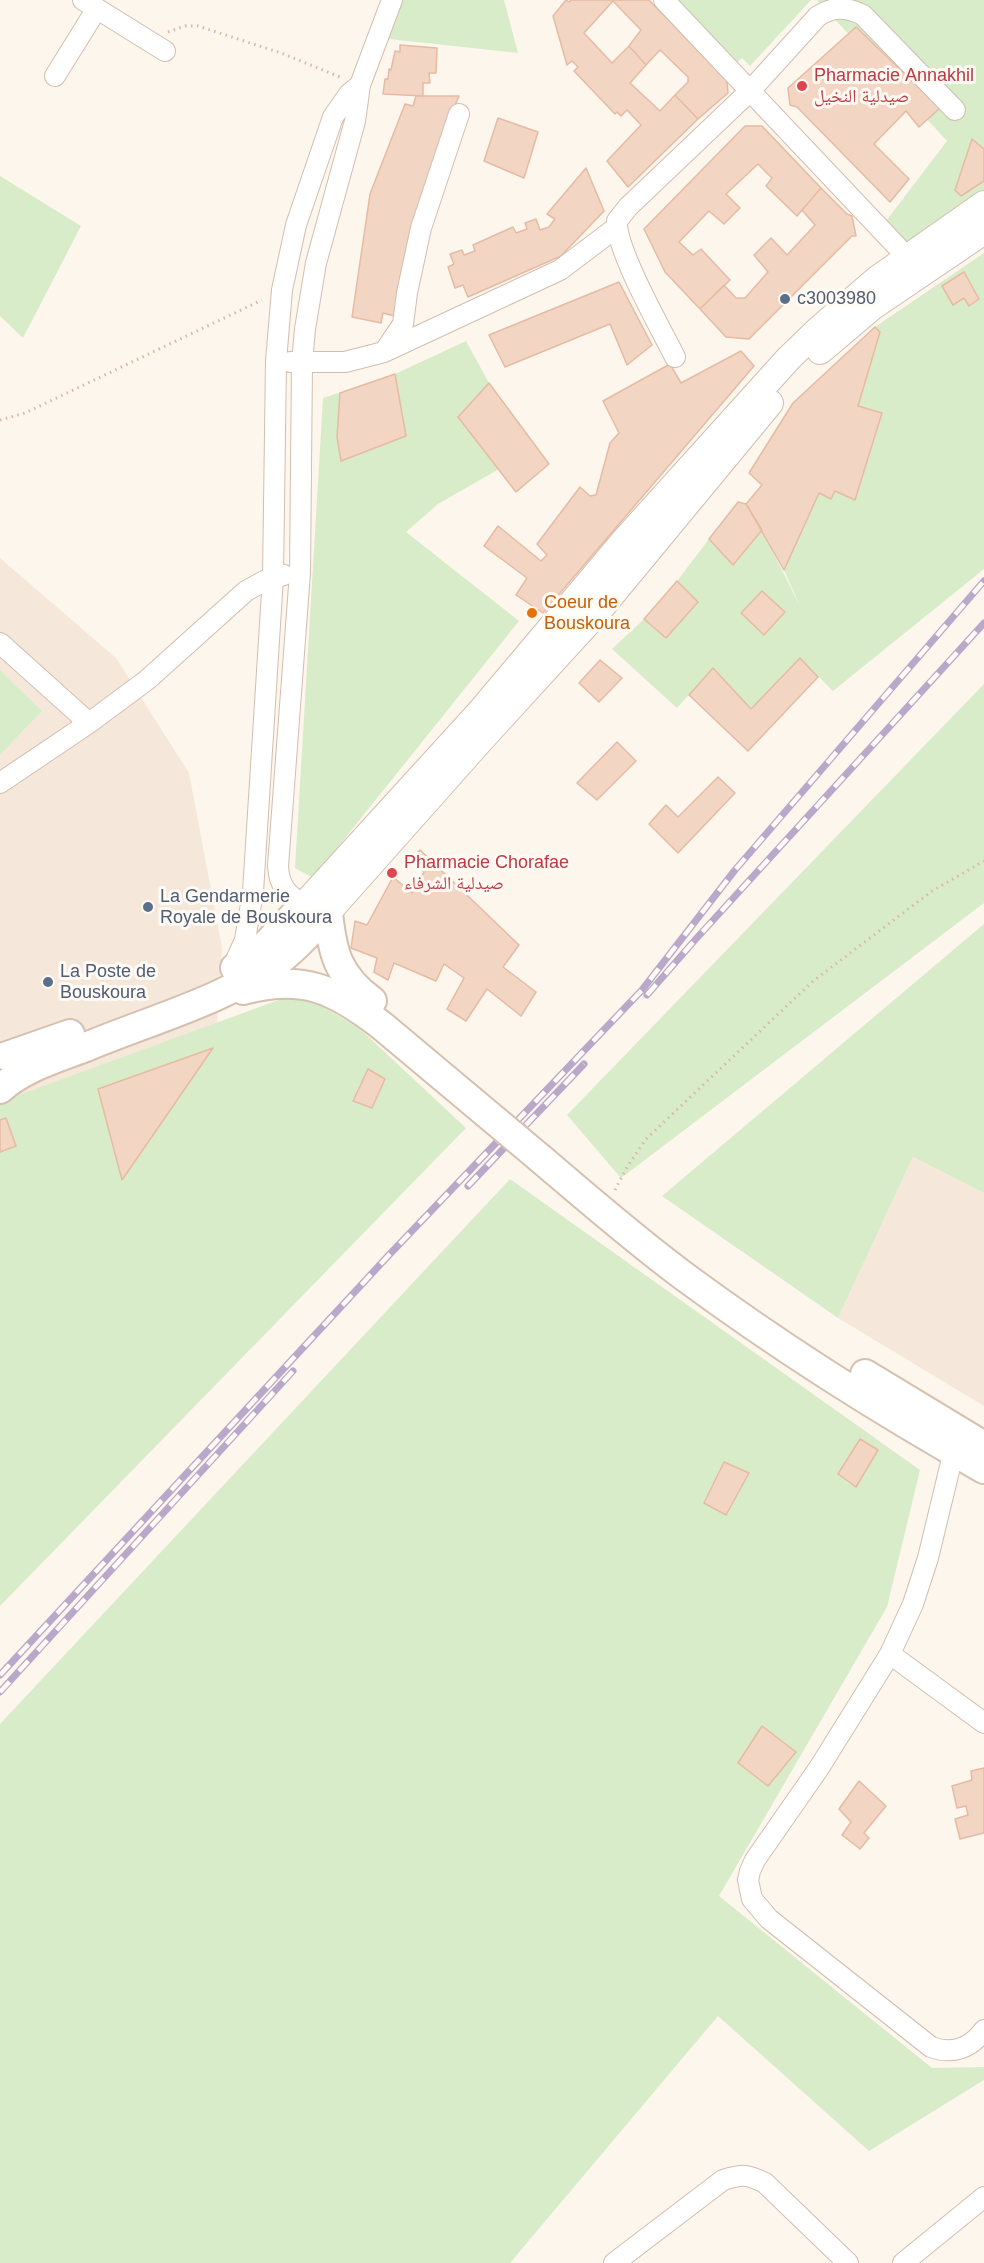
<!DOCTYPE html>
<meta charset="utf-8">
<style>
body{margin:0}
canvas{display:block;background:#fdf6ec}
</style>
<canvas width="984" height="2263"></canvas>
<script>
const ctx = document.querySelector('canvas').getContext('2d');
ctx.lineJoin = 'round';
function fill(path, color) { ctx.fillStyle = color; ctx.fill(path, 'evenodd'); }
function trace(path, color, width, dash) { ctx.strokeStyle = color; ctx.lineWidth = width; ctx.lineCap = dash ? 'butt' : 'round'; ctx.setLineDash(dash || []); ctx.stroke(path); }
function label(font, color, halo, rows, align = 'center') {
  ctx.font = font + ' Helvetica,"Noto Naskh Arabic",sans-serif'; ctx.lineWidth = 6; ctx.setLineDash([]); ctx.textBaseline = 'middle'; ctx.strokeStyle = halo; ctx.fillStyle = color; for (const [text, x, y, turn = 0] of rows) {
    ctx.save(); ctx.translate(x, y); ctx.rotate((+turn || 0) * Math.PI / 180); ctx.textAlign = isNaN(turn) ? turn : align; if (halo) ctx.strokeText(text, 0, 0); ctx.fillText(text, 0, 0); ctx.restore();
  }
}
const residential = new Path2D(`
 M0 558 116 658 189 773 222 948 213 1087 0 1380V755L42 711 0 670Z
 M913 1157 984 1193V1406L838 1318Z`);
const green = new Path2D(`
 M401 0H504L518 53 389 39Z
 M669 0H811L750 66 742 58 729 70Z
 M817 0H984V191L902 245 883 225 947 141Z
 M0 176 81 226 23 338 0 316Z
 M984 253V569L833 691 800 658 751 709 713 668 677 708 612 649 644 619 666 638 697 602 677 581 709 539 733 565 762 530 801 608 784 570 819 493 831 499 835 491 855 500 882 414 858 406 880 333 875 327Z
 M466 341 489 383 458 417 499 469 438 504 406 532 519 621 313 878 295 868 323 398 395 374Z
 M0 670 42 711 0 755Z
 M984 684V903L621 1178 567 1115Z
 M984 924V1193L913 1157 838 1318 662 1196Z
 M284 998 315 1002 359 1028 466 1128 0 1606V1102Z
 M510 1179 920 1470 887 1607 719 1896 932 2068 984 2067V2080L869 2151 718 2016 510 2263H0V1724Z`);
const building = new Path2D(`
 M566 0 569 2 571 0H614L584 33 612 63 629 46 646 65 630 83 660 111 675 95 698 119 628 187 607 161 641 125 627 110 621 116 617 112 615 114 574 71 578 67 572 61 567 65 553 16Z
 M614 0H649L718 71 726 70 728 93 698 119 675 95 688 82V77L660 50 646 65 629 46 641 30 613 1Z
 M856 27 940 108 919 127 906 111 874 144 909 179 890 202 797 107 790 105 788 88Z
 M400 45 437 48 436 73H429L430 83H423V96L383 94 385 79H388L389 69 391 70 395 51 400 52Z
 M416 96H459L443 135 413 222 394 316 383 313 381 323 352 317 370 194 405 104 413 106Z
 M498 118 538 132 524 178 484 161Z
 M745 126H762L821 188 797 216 766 186 772 178 758 164 726 194 740 208 724 224 709 211 679 242 693 255 701 249 730 280 700 309 665 272 644 229Z
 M972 139 984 149V181L961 196 955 190Z
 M586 168 604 211 561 256 468 297 463 285 455 288 448 267 454 264 450 254 462 250 464 255 475 251 473 245 513 227 516 233 527 229 525 223 536 219 540 230 549 227 555 219 547 214Z
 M821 188 847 214 852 216 856 236H852L749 339 726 337 700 309 724 285 736 298H745L768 272 754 255 771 238 787 255 815 225 802 210Z
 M964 272 979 299 969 306 964 298 953 305 942 286Z
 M619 282 652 345 627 365 610 324 505 367 489 335Z
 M875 327 880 332 858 406 882 413 855 500 835 491 831 499 819 493 784 570 746 504 762 485 749 473 793 403Z
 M741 351 754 366 543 613 516 595 527 578 484 546 498 526 541 561 547 555 537 544 580 487 590 496 596 495 610 443 619 433 603 401 670 364 681 383Z
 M395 374 406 436 341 461 337 437 340 393Z
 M489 383 549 464 516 492 458 417Z
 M738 502 746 504 762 530 733 565 709 539Z
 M677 581 698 602 666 638 644 619Z
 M762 591 785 612 764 635 741 613Z
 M800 658 818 677 748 751 689 695 713 668 751 709Z
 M600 660 622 678 599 702 579 683Z
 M617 742 636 761 597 800 577 783Z
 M718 777 735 793 678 853 649 824 666 805 678 817Z
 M420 850 519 945 503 967 536 992 521 1016 487 989 466 1021 447 1009 464 978 444 964 436 981 394 963 388 980 374 972 377 958 351 948 355 921 367 925 393 877 412 893 424 872 413 858Z
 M213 1048 122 1180 98 1089Z
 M368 1069 385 1079 372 1108 353 1101Z
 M6 1118 16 1146 0 1152V1120Z
 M860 1439 878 1450 856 1487 838 1474Z
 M724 1462 749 1473 726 1515 704 1503Z
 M762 1726 796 1752 768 1786 738 1763Z
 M984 1768V1833L960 1839 955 1819 968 1815 966 1806 957 1808 952 1786 972 1780 971 1771Z
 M859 1781 886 1806 864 1833 869 1838 860 1849 842 1835 851 1822 839 1809Z`);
const path = new Path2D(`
 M168 32 185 26H198L281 53 340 77
 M0 420 25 413 262 300
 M615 1190 627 1167 646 1139 812 982 932 891 984 861`);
const minor = new Path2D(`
 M83 0 165 51
 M664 0 907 257
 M55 76 96 10
 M384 352 403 324 407 293 421 228 459 114
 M675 357C661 329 615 248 617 221L628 207 750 91 818 16C834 6 847 7 863 15L955 110
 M290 362H345L384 352 560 270 617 227
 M0 643 89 723
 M0 783 89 723 147 680 246 591 264 581 284 575
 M305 904C287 897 279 885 278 866L300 573 302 363 305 329 316 263 355 121 360 85 392 0
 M232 969 245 940 253 892 273 577 276 361 282 290 296 225 333 117 349 94 360 85
 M956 1442 928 1558 913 1604 890 1654 819 1768 755 1860 750 1871 748 1880 752 1899 769 1919 931 2047C953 2055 971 2048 984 2030
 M890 1654 984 1723
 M614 2263 723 2180C743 2174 747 2174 765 2183L848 2263
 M903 2263 984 2197`);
const tertiary = new Path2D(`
 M820 351 872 307 984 231
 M305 904 479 713 623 542 789 358 819 329 876 280 984 204
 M328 912 479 742 595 615 770 403`);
const secondary = new Path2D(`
 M328 912C332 953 338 976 372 1001
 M235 968 263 948 305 904
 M243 990C303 974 334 989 381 1025
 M7 1056 70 1034
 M0 1089C23 1068 57 1058 86 1047 150 1020 227 1000 282 958 299 945 313 928 328 912
 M541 1159C588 1199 635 1240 685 1277 780 1347 881 1411 984 1469
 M865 1374 984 1446`);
const rail = new Path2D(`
 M647 995 695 940 984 623
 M468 1186 584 1064
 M0 1675 388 1256 642 990 735 870 984 581
 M0 1692 293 1371`);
const secondaryBridge = new Path2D(`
 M381 1025 541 1159`);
const markers = [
 [802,86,6,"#e0444e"],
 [785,299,6,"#5c6f8a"],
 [532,613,6,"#e8710a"],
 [392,873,6,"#e0444e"],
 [148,907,6,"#5c6f8a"],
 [48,982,6,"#5c6f8a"]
];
const healthNames = [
 ["Pharmacie Annakhil",814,76],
 ["صيدلية النخيل",814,97],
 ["Pharmacie Chorafae",404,863],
 ["صيدلية الشرفاء",404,884]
];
const serviceNames = [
 ["c3003980",797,299],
 ["La Gendarmerie",160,897],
 ["Royale de Bouskoura",160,918],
 ["La Poste de",60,972],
 ["Bouskoura",60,993]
];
const foodNames = [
 ["Coeur de",544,603],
 ["Bouskoura",544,624]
];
fill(residential, '#f5e8da');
fill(green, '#d8ecc9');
fill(building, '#f3d5c3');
trace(building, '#e6bba3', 1.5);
trace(minor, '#d1beb0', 22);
trace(tertiary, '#d1beb0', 28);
trace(secondary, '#d6c0b0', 32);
trace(path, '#d9b8a5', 3, [1.5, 4.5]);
trace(minor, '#fff', 20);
trace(tertiary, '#fff', 26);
trace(secondary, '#fff', 28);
trace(rail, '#b9a8c9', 7);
trace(rail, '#fffaf3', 4.5, [14]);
trace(secondaryBridge, '#d6c0b0', 32, []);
trace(secondaryBridge, '#fff', 28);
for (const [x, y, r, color] of markers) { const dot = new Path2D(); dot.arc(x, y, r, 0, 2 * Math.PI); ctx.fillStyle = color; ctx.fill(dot); trace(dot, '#fffaf3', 2); }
label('18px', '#be3a42', '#fffaf3', healthNames, 'left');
label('18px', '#4e5e75', '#fffaf3', serviceNames, 'left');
label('18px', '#c56008', '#fffaf3', foodNames, 'left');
</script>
